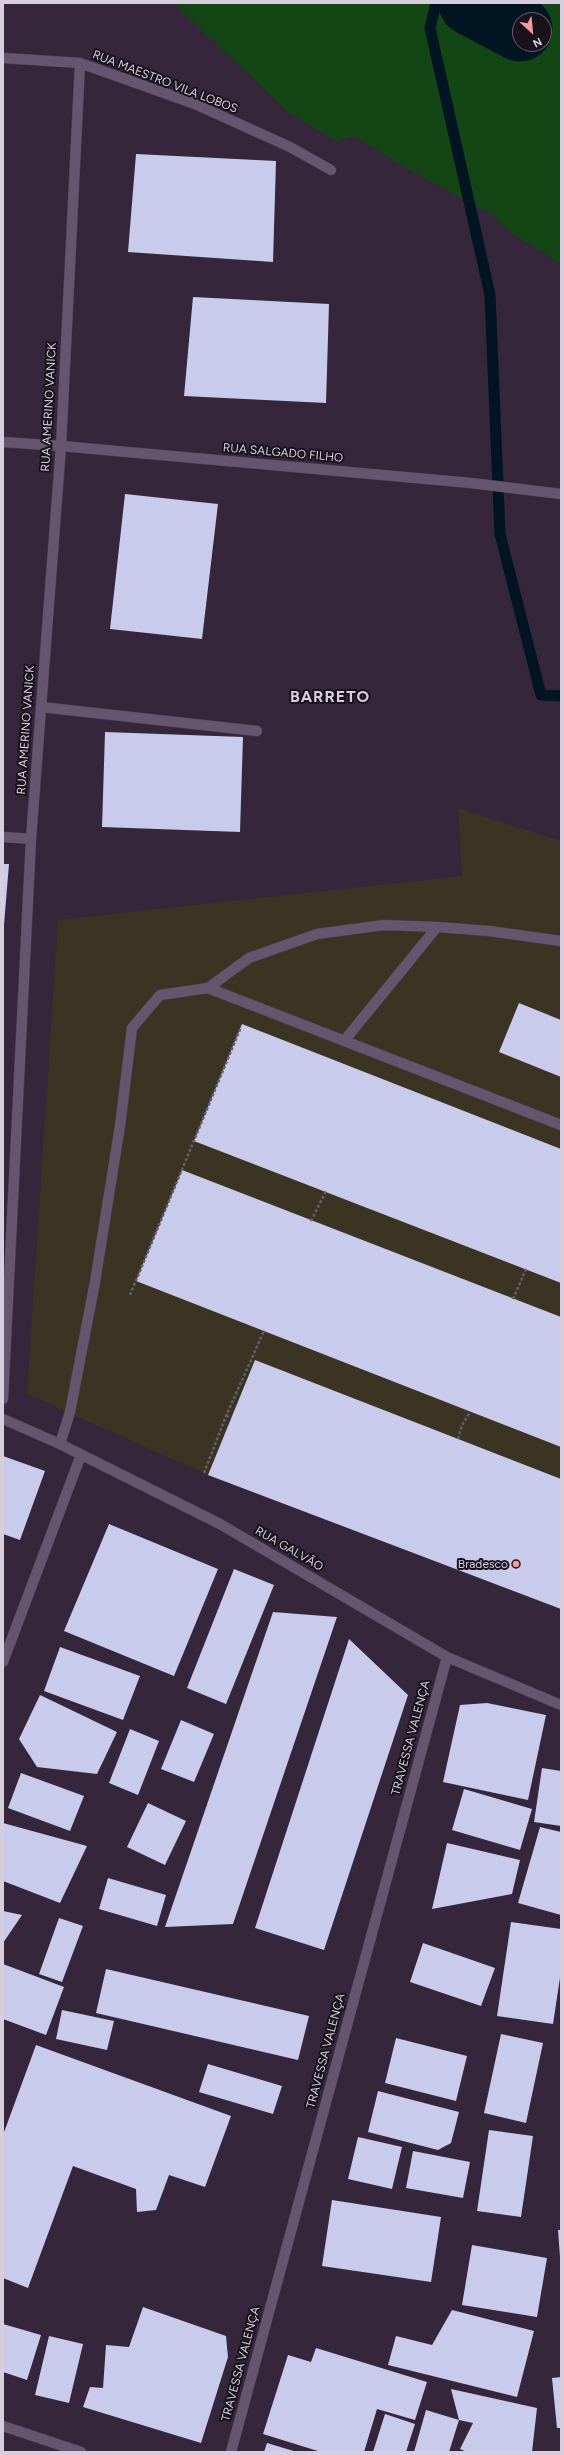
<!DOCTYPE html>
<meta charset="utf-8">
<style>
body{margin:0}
#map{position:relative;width:564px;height:2455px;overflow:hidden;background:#35263c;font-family:Figtree,sans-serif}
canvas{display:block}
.frame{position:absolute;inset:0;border:4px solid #d7cddc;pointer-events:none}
.north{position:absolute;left:512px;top:12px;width:40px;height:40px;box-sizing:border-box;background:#19121c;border:1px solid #655d69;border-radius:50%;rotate:153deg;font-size:11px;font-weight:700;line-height:16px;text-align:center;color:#d7cddc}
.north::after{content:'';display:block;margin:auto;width:14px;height:18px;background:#f59b9e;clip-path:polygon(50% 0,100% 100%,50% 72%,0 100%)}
</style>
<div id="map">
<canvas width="564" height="2455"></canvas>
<div class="frame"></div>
<div class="north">N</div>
</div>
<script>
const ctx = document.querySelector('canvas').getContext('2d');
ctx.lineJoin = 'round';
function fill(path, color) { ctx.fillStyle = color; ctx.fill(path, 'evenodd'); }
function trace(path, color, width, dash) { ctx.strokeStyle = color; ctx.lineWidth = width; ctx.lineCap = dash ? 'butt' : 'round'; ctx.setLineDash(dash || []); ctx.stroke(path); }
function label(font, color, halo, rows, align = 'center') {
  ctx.font = font + ' Figtree,sans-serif'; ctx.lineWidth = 4; ctx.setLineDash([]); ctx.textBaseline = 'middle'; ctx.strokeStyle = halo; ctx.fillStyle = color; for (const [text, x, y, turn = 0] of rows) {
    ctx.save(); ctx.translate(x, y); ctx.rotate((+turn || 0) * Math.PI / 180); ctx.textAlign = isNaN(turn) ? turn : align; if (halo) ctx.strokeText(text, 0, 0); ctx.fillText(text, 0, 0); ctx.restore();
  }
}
const commercial = new Path2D(`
 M458 808 561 841V1609L208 1475 27 1394 58 920 462 876Z`);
const green = new Path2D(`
 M174 3H561V264L510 232 490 213 404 167 355 136 336 141 288 112ZM520 20H544V44H520Z`);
const stream = new Path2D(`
 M436 3 430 28 490 295 500 534 541 695 561 696`);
const river = new Path2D(`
 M471 3 520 29`);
const building = new Path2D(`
 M136 154 276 161 273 262 128 252Z
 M193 297 329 304 326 403 184 396Z
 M125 494 218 504 202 639 110 629Z
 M105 732 243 737 240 832 102 827Z
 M3 864H9L4 925H3Z
 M519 1003 561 1020V1077L499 1052Z
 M242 1024 561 1149V1283L194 1141Z
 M182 1170 561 1317V1447L136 1281Z
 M255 1360 561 1479V1609L208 1475Z
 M3 1456 45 1471 20 1540 3 1534Z
 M109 1524 218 1569 174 1676 64 1631Z
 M234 1569 274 1585 226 1704 187 1688Z
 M273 1612 337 1617 233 1924 165 1927Z
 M349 1639 408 1695 324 1950 255 1928Z
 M60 1647 140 1676 123 1720 44 1691Z
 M40 1695 117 1732 97 1774 37 1767 19 1739Z
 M487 1703 546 1715 528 1800 443 1782 460 1705Z
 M181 1720 214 1734 194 1782 161 1769Z
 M130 1729 159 1741 138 1795 109 1783Z
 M542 1768 561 1771V1826L534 1822Z
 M21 1773 84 1796 70 1831 8 1808Z
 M464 1789 532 1809 520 1850 452 1830Z
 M148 1803 186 1821 165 1865 127 1847Z
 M3 1823 87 1846 60 1903 3 1881Z
 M540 1827 561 1832V1915L518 1903Z
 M447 1843 520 1860 512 1894 432 1909Z
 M108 1878 166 1895 157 1926 99 1909Z
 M3 1911 22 1915 3 1943Z
 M59 1918 83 1926 62 1982 39 1974Z
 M511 1922 561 1929V1971L553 2024 497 2016Z
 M423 1943 495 1968 481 2006 410 1982Z
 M3 1964 64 1987 46 2035 3 2019Z
 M106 1969 309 2016 298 2060 96 2013Z
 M62 2010 114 2021 107 2050 56 2039Z
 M501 2034 543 2043 526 2123 484 2113Z
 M396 2038 467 2056 456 2101 385 2083Z
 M36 2045 231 2116 205 2187 169 2175 156 2210 137 2212 136 2189 73 2166 28 2288 3 2278V2135Z
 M208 2064 282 2086 273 2114 199 2092Z
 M378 2091 459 2112 451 2143 438 2150 368 2132Z
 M489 2130 533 2136 521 2217 477 2211Z
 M358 2137 402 2147 392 2189 348 2179Z
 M413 2151 470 2162 463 2198 406 2188Z
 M332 2200 441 2217 431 2282 322 2266Z
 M558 2230H561V2257H560Z
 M472 2245 547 2258 537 2317 462 2305Z
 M143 2307 226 2336 228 2357 201 2443 83 2407 90 2387 103 2388 106 2345 129 2347Z
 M452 2310 534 2331 517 2397 388 2365 396 2336 432 2345Z
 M3 2324 41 2335 27 2380 3 2372Z
 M49 2336 83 2344 69 2403 35 2395Z
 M316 2348 427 2382 415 2420 377 2409 364 2452H321L263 2434 288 2355 311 2362Z
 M561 2377V2428H557L552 2378Z
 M451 2389 537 2408 532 2452H467L460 2449 473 2423 459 2420Z
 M426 2410 459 2420 449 2452H414Z
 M385 2414 415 2424 406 2452H373Z
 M267 2443 297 2452H264Z`);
const path = new Path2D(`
 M311 1221 326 1191
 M130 1295 241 1027
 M513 1299 526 1269
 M226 1416 231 1417
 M458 1439 462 1425 470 1412
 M204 1473 226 1416 264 1331`);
const service = new Path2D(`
 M41 707 257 731
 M208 988 249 958 317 934 384 925 437 927
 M344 1041 437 927 489 931 561 941
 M60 1444 70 1412 95 1282 120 1126 132 1028 160 995 208 988 561 1125`);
const minor = new Path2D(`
 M3 58 80 63 195 104 290 147 331 170
 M3 442 61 446 471 483 561 494
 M3 837 31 839
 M3 1399 31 839 61 446 80 63
 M3 1662 81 1455
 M3 2426 81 2452
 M231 2452 447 1657`);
const tertiary = new Path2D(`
 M3 1419 60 1444 220 1524 447 1657 561 1705`);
const markers = [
 [516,1564,4,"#f59b9e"]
];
const streetNames = [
 ["RUA MAESTRO VILA LOBOS",165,82,21],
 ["RUA AMERINO VANICK",49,407,-87],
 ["RUA SALGADO FILHO",283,453,5],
 ["RUA AMERINO VANICK",26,730,-86],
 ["RUA GALVÃO",289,1549,30],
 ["TRAVESSA VALENÇA",411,1738,-75],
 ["TRAVESSA VALENÇA",326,2051,-75],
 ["TRAVESSA VALENÇA",241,2364,-75]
];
const poiNames = [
 ["Bradesco",508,1564]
];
const districtNames = [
 ["BARRETO",330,697]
];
fill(commercial, '#3b3423');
fill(green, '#134515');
trace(stream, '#001421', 11);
trace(river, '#001421', 65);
fill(building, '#c8cbeb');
trace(service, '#514357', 11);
trace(minor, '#514357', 11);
trace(tertiary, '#514357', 11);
trace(path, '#675a6e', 2.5, [3, 2]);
trace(service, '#66556e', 10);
trace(minor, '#66556e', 10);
trace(tertiary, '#66556e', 10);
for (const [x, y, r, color] of markers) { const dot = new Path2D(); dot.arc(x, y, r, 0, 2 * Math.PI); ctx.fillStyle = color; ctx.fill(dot); trace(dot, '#19121c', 1.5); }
label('12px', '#d7cddc', '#19121c', streetNames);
label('12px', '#d7cddc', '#19121c', poiNames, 'right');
ctx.letterSpacing = '1px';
label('bold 16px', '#d7cddc', '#19121c', districtNames);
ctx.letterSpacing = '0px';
</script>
